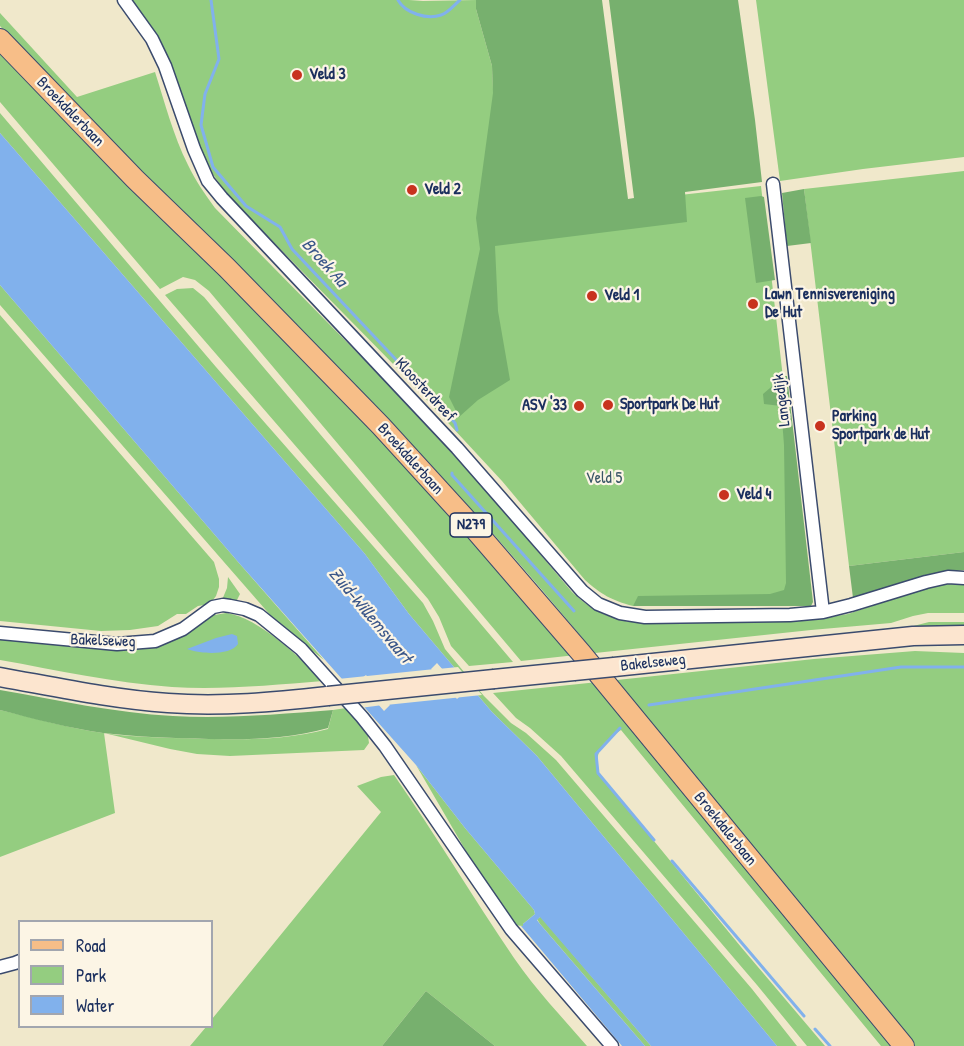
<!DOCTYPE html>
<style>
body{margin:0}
#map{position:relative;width:964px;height:1046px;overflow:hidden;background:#f0e8cb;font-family:"Patrick Hand",sans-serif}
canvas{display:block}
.legend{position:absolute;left:18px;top:920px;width:195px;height:108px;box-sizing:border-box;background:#fcf5e5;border:2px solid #a2a6af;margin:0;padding:8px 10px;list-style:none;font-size:18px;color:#1b2f5e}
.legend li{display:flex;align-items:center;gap:12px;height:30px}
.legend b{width:30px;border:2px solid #a2a6af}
</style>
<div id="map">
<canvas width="964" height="1046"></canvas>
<ul class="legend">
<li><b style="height:8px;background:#f7be88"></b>Road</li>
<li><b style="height:16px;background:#94cd80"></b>Park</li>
<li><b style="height:16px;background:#81b1ec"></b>Water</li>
</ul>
</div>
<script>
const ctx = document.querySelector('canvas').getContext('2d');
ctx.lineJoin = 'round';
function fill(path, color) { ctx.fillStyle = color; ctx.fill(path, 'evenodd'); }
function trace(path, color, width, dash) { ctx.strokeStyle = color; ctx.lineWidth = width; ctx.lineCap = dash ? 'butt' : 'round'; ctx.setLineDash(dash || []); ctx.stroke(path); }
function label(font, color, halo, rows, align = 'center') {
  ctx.font = font + ' "Patrick Hand",sans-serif'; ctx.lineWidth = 4.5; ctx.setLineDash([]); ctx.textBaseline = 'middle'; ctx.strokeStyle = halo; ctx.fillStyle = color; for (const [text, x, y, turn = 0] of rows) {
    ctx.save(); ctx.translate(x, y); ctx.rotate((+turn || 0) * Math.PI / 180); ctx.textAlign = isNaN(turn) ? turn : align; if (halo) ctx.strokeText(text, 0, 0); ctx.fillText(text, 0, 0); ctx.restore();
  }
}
const green = new Path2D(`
 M128 0H409L423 1 476 0V9L492 66 493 89H495L491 216 761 186 809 605H634L633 606C611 600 602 595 585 580L502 481 399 370 229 197 205 163Z
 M756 0H964V157L863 169 780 181Z
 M0 13 77 97 155 72C165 103 173 135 188 165 195 180 205 194 215 208L447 444 572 592C593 611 602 615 629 622L795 621 825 618 848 614 922 589 945 583H964V613H928L913 616 891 623 811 630 595 653C526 570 454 487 378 410 252 282 120 160 0 26Z
 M0 50 90 146 193 244 367 422 576 655 521 661 209 291 195 280 183 277 160 289 0 102Z
 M0 113 216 367 423 603 433 621 445 649 484 696 511 723 526 733 556 760 752 989 797 1046H777L537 756 492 712 409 614 365 554 0 133Z
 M964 171V552L849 566 804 189Z
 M0 285 239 563 324 660 278 624 0 305Z
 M193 288 204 297 513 662 469 666 451 646 439 617 428 599 165 295 177 289Z
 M0 315 214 562 219 579V587L216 596 210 604 198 606 186 614H177L158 626 130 630 101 631 0 621Z
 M228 577 240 594 236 602 222 600 227 588Z
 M226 613C260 618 299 657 323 681 273 685 222 690 172 687 114 683 57 670 0 660V639L123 649 209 616Z
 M929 622H964V626L894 631Z
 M915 651 964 653V1046H915L617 680 814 659Z
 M598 682 893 1046H881L621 730C602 743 594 750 599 774L741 947 825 1046H807L757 985 561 756 530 728 516 718 493 693Z
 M346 708 368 736 369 743 364 750 230 756 197 754 170 749 104 733 115 813 0 857V710C34 718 69 728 103 733 139 738 177 738 213 739 251 740 291 739 328 729L333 710Z
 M416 765 465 828 534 910 535 914 523 924V926L513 925 506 920Z
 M394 775C436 835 473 898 514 958 536 990 562 1017 587 1046H495L426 991 382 1046H190L206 1027 212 1026V1019L381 812 357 786 381 777Z
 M540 917H541L651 1046H645L540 924 537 919Z`);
const forest = new Path2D(`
 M476 0H602L628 199 634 198 609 0H738L755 120 762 182 685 192 687 222 495 246 498 311 510 380 478 400 459 417 449 397 480 249 476 218 493 93 492 66 476 9Z
 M804 189 811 243 787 246 782 193Z
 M761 196 764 197 775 280 756 283 745 198Z
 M784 376H787L813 602 811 606H633L638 596 770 594 784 590 786 583 784 445 781 406 764 404 763 394Z
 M964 552V570L930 574 853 598 849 566Z
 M0 690C57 700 115 713 173 716 226 719 280 714 333 710L328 728C290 739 248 740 209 739 174 738 138 737 103 733 69 728 34 719 0 710Z
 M426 991 495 1046H382Z`);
const water = new Path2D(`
 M0 133 365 554 409 614 492 712 537 756 777 1046H651L540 917 537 920 540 924 645 1046H622L521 926H523V924L535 914 534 910 465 828 416 765 357 699 342 679 239 563 0 285ZM437 663 463 693 457 699 431 669ZM366 675 390 705 384 711 358 681Z
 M232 634 237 636 238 644C230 656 200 654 187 649L216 638Z`);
const pier = new Path2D(`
 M458 667 482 695 386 705 365 679 362 681 383 705 360 708 338 679 435 669 457 695 459 693 438 669Z`);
const stream = new Path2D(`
 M211 0 219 59 205 94 201 125 213 167 246 206 280 227 292 249 448 415 455 423 457 430
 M398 0C405 13 427 20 441 15 448 13 454 5 460 0
 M452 473V475L574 611
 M649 705 901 667H964
 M620 728 596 754 598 773 654 840
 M672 861 804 1016
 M815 1029 830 1046`);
const street = new Path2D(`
 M124 0 152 39 165 66 194 149 208 181 222 198 457 448 582 591 598 604 620 613 645 617 790 615 823 612 851 605 926 582 948 577 964 578
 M773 184 823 612
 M0 633 117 644 155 641 183 629 213 607 223 605 230 606 245 609 259 615 301 649 362 717 385 746 511 929 612 1046
 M0 967 15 963 20 961`);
const secondary = new Path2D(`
 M614 667 913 636 964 635
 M0 677C56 687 111 699 168 703 221 707 275 702 328 696
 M494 679 574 671`);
const primary = new Path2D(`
 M0 39 135 179 227 268 381 426 464 517 582 654 904 1046`);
const secondaryBridge = new Path2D(`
 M574 671 614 667
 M328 696 494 679`);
const markers = [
 [297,75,6,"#c8321e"],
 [412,190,6,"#c8321e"],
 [592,296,6,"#c8321e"],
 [753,304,6,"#c8321e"],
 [608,405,6,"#c8321e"],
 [579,406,6,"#c8321e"],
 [820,426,6,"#c8321e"],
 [724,495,6,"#c8321e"]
];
const shields = [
 [471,525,42]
];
const shieldNames = [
 ["N279",471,525]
];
const poiNames = [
 ["Veld 3",309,75],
 ["Veld 2",424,190],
 ["Lawn Tennisvereniging",765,295],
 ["De Hut",765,313],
 ["Veld 1",604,296],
 ["Sportpark De Hut",620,405],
 ["ASV '33",567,406,"right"],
 ["Parking",832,417],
 ["Sportpark de Hut",832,435],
 ["Veld 4",736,495]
];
const streetNames = [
 ["Broekdalerbaan",70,112,46],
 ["Kloosterdreef",425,390,47],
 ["Langedijk",782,400,-97],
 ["Broekdalerbaan",410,459,48],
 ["Bakelseweg",103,641,2],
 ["Bakelseweg",653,663,-6],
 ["Broekdalerbaan",725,829,51]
];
const parkNames = [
 ["Veld 5",604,479]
];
const waterNames = [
 ["Broek Aa",324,263,48],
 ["Zuid-Willemsvaart",370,616,50]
];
fill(green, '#94cd80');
fill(forest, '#77b06e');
fill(water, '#81b1ec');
fill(pier, '#f0e8cb');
trace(stream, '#81b1ec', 3);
trace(street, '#3b4b6e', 15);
trace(secondary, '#3b4b6e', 21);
trace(primary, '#3b4b6e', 22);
trace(street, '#fff', 12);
trace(secondary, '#fce5cf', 18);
trace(primary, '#f7be88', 20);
trace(secondaryBridge, '#3b4b6e', 21, []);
trace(secondaryBridge, '#fce5cf', 18);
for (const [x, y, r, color] of markers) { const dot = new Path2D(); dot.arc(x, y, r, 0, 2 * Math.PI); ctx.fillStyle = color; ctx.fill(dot); trace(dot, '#fcf5e5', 2); }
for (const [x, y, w] of shields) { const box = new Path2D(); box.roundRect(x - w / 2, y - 12, w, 24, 4.5); ctx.fillStyle = '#fcf5e5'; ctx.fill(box); trace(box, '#1b2f5e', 1.5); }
label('bold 15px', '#1b2f5e', null, shieldNames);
label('bold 16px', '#1b2f5e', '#fcf5e5', poiNames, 'left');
label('16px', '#1b2f5e', '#fcf5e5', streetNames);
label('16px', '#395666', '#fcf5e5', parkNames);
label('italic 18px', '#3a5689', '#fcf5e5', waterNames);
</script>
